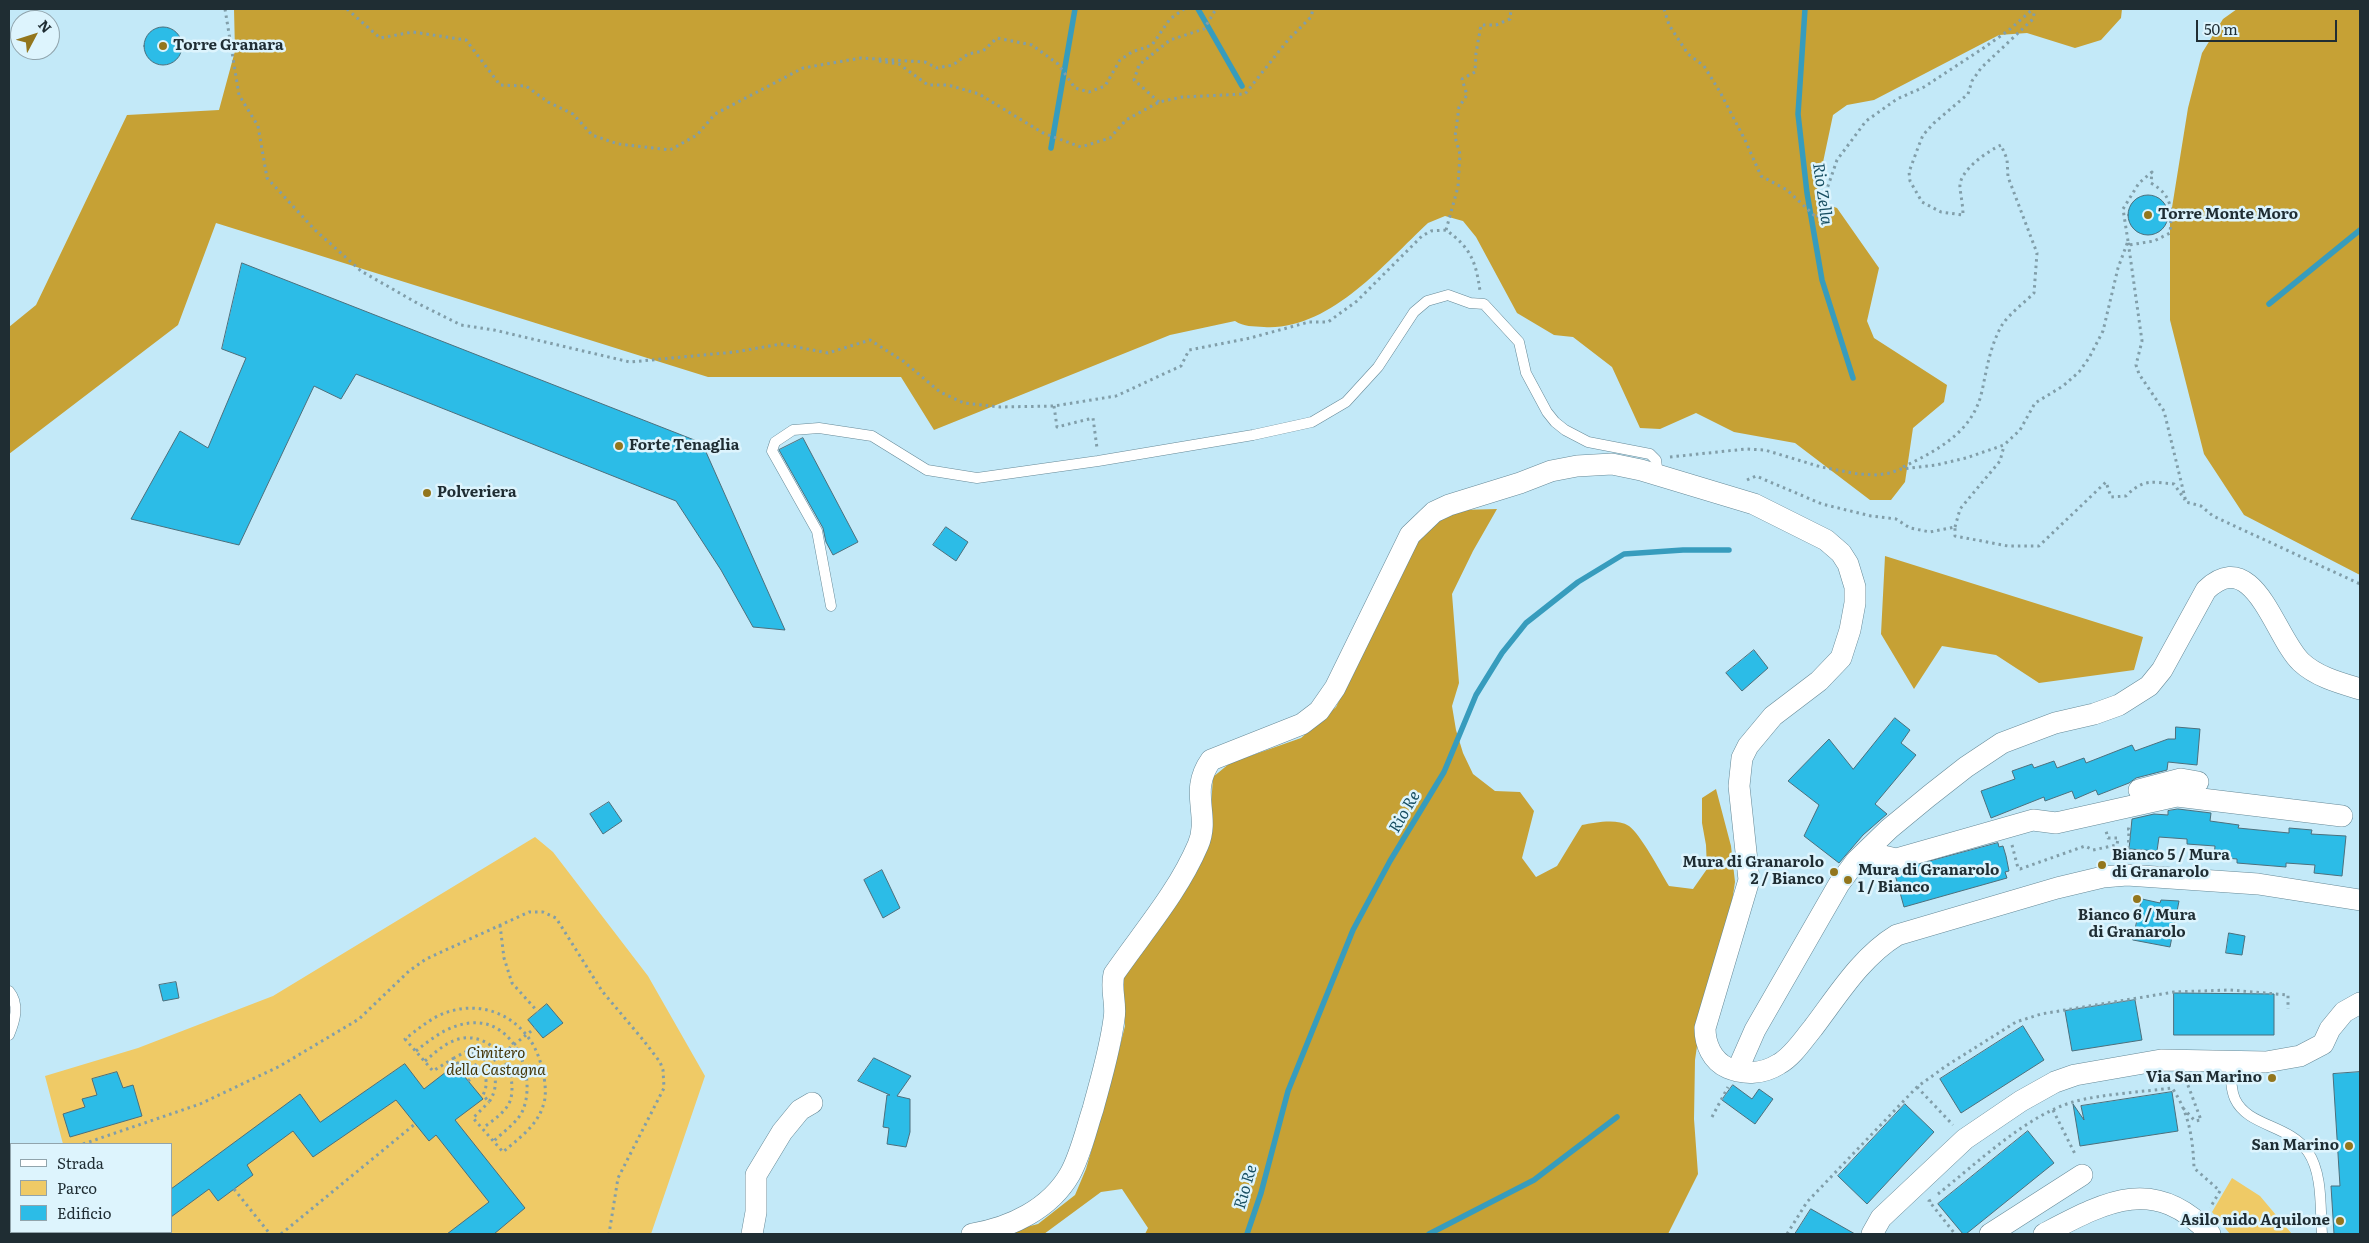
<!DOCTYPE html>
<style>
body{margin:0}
#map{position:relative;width:2369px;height:1243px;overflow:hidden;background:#c3e9f8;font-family:Literata,serif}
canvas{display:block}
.frame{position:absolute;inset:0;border:10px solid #1f2d33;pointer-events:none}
.legend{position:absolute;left:10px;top:1143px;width:162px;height:90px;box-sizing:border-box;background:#ddf4fd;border:1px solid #91a4ac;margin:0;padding:6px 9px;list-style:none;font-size:15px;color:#1f2d33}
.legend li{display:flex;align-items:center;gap:10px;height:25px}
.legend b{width:25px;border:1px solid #91a4ac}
.north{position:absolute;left:10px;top:10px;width:50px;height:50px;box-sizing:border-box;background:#ddf4fd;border:1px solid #91a4ac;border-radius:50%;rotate:50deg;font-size:14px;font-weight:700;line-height:20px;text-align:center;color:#1f2d33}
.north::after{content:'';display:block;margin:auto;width:18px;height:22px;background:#93761d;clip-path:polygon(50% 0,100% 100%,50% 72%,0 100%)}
.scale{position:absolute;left:2196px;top:20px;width:141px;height:22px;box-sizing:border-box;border:2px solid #1f2d33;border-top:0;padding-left:6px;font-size:15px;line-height:18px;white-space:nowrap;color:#1f2d33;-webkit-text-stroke:4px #ddf4fd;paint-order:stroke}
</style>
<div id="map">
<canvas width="2369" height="1243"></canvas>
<div class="frame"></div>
<ul class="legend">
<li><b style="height:6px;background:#fff"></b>Strada</li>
<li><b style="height:14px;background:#efca66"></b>Parco</li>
<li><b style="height:14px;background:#2cbce7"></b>Edificio</li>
</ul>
<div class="north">N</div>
<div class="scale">50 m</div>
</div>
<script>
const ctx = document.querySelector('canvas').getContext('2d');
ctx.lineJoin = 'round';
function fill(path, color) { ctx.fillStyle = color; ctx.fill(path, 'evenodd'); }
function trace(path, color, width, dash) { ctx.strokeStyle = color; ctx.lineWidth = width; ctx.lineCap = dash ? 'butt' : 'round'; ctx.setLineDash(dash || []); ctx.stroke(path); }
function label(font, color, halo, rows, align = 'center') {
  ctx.font = font + ' Literata,serif'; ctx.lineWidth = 5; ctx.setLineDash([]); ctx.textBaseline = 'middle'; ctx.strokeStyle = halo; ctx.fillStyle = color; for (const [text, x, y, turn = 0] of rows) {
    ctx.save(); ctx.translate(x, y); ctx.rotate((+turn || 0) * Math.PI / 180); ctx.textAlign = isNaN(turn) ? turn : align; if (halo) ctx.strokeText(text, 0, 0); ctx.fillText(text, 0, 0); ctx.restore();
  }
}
const green = new Path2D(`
 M535 837 553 852 648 976 705 1076 651 1234H31L26 1232H171V1144H63L45 1076 138 1048 273 996Z
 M2232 1178 2260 1196 2292 1234H2230L2212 1212Z`);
const forest = new Path2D(`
 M234 9H2122L2121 18 2101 40 2075 48 2027 33 1999 35 1874 100 1847 105 1833 115 1815 200 1837 208 1879 268 1867 321 1874 338 1947 385 1944 402 1913 428 1905 482 1891 500H1870L1795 443 1734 432 1696 413 1660 429 1640 428 1612 367 1573 337 1554 335 1517 313 1476 237 1463 221 1445 216 1428 223C1384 264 1329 331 1264 327 1253 326 1244 327 1235 321L1170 335 934 430 901 377H708L216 223 178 325 9 454V327L36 305 127 115 219 110 235 51Z
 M2237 9H2360V575L2244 515 2204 454 2170 320V220L2188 108 2202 53 2223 19Z
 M1497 509 1473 551 1452 594 1459 683 1452 706 1456 730 1463 753 1473 774 1495 791 1520 792 1534 811 1522 858 1536 877 1557 866 1582 825C1595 823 1616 818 1629 826 1641 835 1660 871 1669 886L1693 889 1707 869 1706 845 1702 823V798L1716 789 1731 846 1735 882 1729 922 1705 991 1695 1060 1694 1119 1698 1174 1668 1234H1145L1148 1228 1122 1189 1101 1192 1044 1234H999L1038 1224 1075 1195 1086 1169 1108 1093 1125 1026 1122 978 1209 836 1213 777 1230 763 1301 738 1336 707 1420 535 1439 521 1460 510Z
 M1885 556 2143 637 2134 670 2039 683 1996 655 1942 646 1914 689 1881 634Z`);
const stream = new Path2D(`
 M1198 9 1242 86
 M1805 9 1798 114 1807 193 1822 280 1853 378
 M1051 148 1075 9
 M2269 304 2360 230
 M1247 1234 1261 1193 1288 1091 1353 930 1390 861 1444 772 1476 695 1502 653 1526 623 1578 582 1624 554 1683 550H1729
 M1429 1234 1534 1180 1617 1117`);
const building = new Path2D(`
 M144 46a19 19 0 1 1 38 0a19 19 0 1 1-38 0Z
 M2128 215a20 20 0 1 1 40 0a20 20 0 1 1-40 0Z
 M242 263 702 443 785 630 753 627 721 570 676 501 356 374 341 399 314 386 239 545 131 519 180 431 208 448 246 358 222 349Z
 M803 438 858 542 833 555 826 542 823 528 779 450Z
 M946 527 968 542 956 561 933 545Z
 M1754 650 1768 668 1742 691 1726 673Z
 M1895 718 1910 730 1901 743 1916 755 1875 804 1887 814 1863 835 1839 863 1804 836 1819 805 1788 781 1829 739 1853 769Z
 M2176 727 2200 729 2197 765 2168 762 2167 770 2136 778 2129 783 2098 795 2096 790 2075 799 2072 791 2045 801 2044 797 1991 818 1981 791 2015 779 2012 771 2032 764 2034 768 2054 761 2057 768 2084 758 2086 763 2132 745 2135 751 2168 739H2175Z
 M609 802 622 821 603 834 590 814Z
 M2178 809 2211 813 2210 821 2239 825 2238 828 2289 833V828L2312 830 2311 834 2346 836 2342 876 2314 873 2315 865 2286 863V867L2237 863V859L2214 857 2215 846 2187 844V839L2159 837 2157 851 2129 849 2132 819 2154 814 2168 815V811Z
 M1998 843 1999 847 2003 846 2006 856 2009 871 2005 872 2007 878 1904 907 1894 871Z
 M882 870 900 908 883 918 864 880Z
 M2142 899 2160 903 2161 900 2179 901 2170 947 2133 940Z
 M2229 933 2245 936 2242 955 2226 953Z
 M176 982 179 998 163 1001 159 985Z
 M2174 993 2274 994V1035H2174Z
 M2135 1000 2142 1040 2072 1051 2065 1011Z
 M547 1004 563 1023 543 1038 528 1020Z
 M2023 1026 2044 1060 1961 1113 1940 1079Z
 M874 1058 911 1076 897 1096 910 1099V1132L906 1147 887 1144 889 1128 883 1127 887 1095H890L858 1081Z
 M405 1064 424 1089 455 1065 483 1099 455 1120 525 1208 494 1234H447L489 1202 436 1135 429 1141 396 1100 313 1157 293 1131 247 1165 253 1175 218 1201 209 1189 171 1217V1189L300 1094 320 1122Z
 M117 1072 123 1088 133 1085 142 1116 70 1137 63 1114 85 1107 82 1099 97 1095 92 1079Z
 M2360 1072V1234H2334L2331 1186H2340L2333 1074Z
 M1733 1085 1752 1099 1759 1089 1773 1099 1755 1124 1722 1100Z
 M2172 1092 2178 1131 2080 1146 2073 1104 2084 1120 2081 1106Z
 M1905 1104 1934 1132 1867 1204 1838 1176Z
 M2028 1131 2054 1163 1966 1234H1963L1938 1204Z
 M1811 1209 1855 1234H1795Z`);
const path = new Path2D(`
 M225 9 239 95 258 126 267 178 315 230 361 271 417 303 461 325 494 330 630 362 735 352 781 344 828 353 870 340 903 361 940 392 964 403 1000 407 1054 406 1116 396 1181 366 1189 350 1250 338 1309 322H1328L1357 301 1422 236 1431 231 1446 230C1471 248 1476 262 1480 291
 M347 9 380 38 413 32 466 40 500 85 526 86 548 102 573 114 592 135 618 144 670 150 697 135 715 114 803 68 861 58 925 62 937 68 953 65 968 54 983 51 997 38 1032 45 1058 64 1075 88 1089 92 1105 86 1120 60 1132 52 1152 45 1170 19 1184 9
 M1664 9 1669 25 1688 54 1704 66 1720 92 1745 140 1761 176 1787 190 1817 218 1837 160 1866 121 1897 99 1924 87 1982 49 2009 30 2033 9
 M879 61 899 64 928 85H948L979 94 1043 133 1081 147 1110 138 1126 120 1159 102 1182 97 1245 94 1288 40 1311 17 1313 9
 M1159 102 1134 80 1139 65 1170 40 1204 29 1216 9
 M1446 230 1458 187 1460 154 1455 137 1459 107 1467 95 1462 79 1475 72 1476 53 1481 25H1496L1510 19 1511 9
 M2128 241 2123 209 2139 183 2152 172 2151 183C2173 196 2172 209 2170 233L2154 241 2129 245
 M1054 406 1057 427 1093 418 1097 448
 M1670 457 1746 449 1765 450 1821 467 1858 474 1877 475 1890 473 1901 469 1936 465 1966 458 2004 445 2020 430 2035 403 2063 386 2079 372 2089 358 2103 331 2118 268 2128 241 2142 341 2136 365 2139 374 2164 411 2186 502 2201 506 2213 516 2360 584
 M1903 467C1938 450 1973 432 1982 391 1987 368 1990 346 2002 325 2009 314 2024 303 2034 293L2037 253 2008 177 2007 159 2001 145C1988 151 1958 171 1960 188 1961 197 1963 206 1963 215L1941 212 1922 202 1910 181 1909 172 1919 145 1923 135 1934 123 1968 94 1972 81 1981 68 2033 19 2035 9
 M1747 480 1756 476 1822 504 1871 516 1896 519 1910 528 1930 532 1955 527V536L2008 546H2039L2106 482 2111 497 2126 496C2144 478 2152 482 2174 484L2185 500
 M1955 527 1960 509 2000 461 2004 446
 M2127 829H2129L2128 856
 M2012 845 2018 868 2020 869 2085 846 2093 850 2117 845 2118 838H2108L2106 831
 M500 925 504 958 512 983 538 1012
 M416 1051C432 1038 449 1025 470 1023 514 1018 537 1075 523 1110 518 1122 503 1132 494 1141
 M465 1052C491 1054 504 1080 489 1102L483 1095C490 1081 485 1070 472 1063L459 1065 454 1058Z
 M454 1058 433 1071 405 1039C417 1030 427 1021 440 1015 482 996 527 1018 540 1061 544 1074 548 1093 543 1106 537 1126 518 1139 503 1152L473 1118 489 1102
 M425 1061C437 1051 448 1040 464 1038 495 1035 517 1069 511 1098 508 1111 493 1120 483 1128
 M468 1081 535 1028
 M1917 1087 1953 1125
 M2183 1108 2195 1121 2201 1120 2186 1080
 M2053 1110 2076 1156
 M1712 1117 1728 1087
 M83 1144 200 1104 280 1066 359 1019 409 971 426 959 529 912H543L556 918 602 991 644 1041 660 1062 663 1070 664 1088 618 1178 609 1234
 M234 1189 270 1234
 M1938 1194C1976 1164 2027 1115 2073 1102 2101 1094 2142 1092 2172 1088 2189 1112 2193 1139 2194 1168L2220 1191 2210 1208
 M1931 1200 1929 1201 1955 1234
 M99 1232 101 1234
 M281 1234 415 1124
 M1787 1234 1807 1202 1917 1087 1946 1066 2016 1022 2041 1014 2174 992 2230 990 2288 995V1009`);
const lane = new Path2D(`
 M831 606 817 531 772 451 775 442 793 430 819 428 872 436 927 470 977 478 1098 461 1253 435 1312 422 1346 402 1378 367 1414 312 1427 301 1448 295 1470 303 1484 304 1519 342 1526 373 1547 412 1555 422 1565 430 1588 442 1650 454 1656 460 1658 475
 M9 991C20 1004 15 1021 9 1035
 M2231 1062C2231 1074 2230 1088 2235 1099 2248 1127 2289 1124 2308 1152 2323 1174 2320 1209 2322 1234`);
const street = new Path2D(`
 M2139 790 2181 779 2198 782
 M1866 852 1896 859 2033 820 2056 823 2177 796 2342 816
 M1737 1071 1755 1030 1839 884 1856 861 1889 829 1929 796 1966 767 2002 743 2055 723 2094 714 2119 705 2149 686 2162 670 2206 590C2254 544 2275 638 2301 662 2317 677 2340 683 2360 689
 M9 1233 10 1234
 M752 1234 756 1212V1175L782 1132 800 1110 812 1103
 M972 1234C1010 1228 1050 1209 1070 1174 1081 1154 1086 1130 1093 1109 1101 1079 1110 1050 1114 1019 1117 1004 1110 990 1114 974 1143 932 1178 892 1198 845 1211 815 1188 792 1211 760L1302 724 1319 711 1335 688 1410 535 1434 512 1449 505 1520 483 1551 471 1577 466 1612 464 1641 470 1754 504 1826 540 1841 553 1848 564 1855 587V603L1850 630 1841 658 1819 681 1773 716 1748 746 1742 758 1739 786 1749 880 1705 1028C1705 1044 1712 1061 1728 1068 1745 1075 1763 1074 1779 1064 1793 1056 1803 1040 1813 1028 1838 995 1861 957 1897 935L2057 888 2103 877 2127 875 2258 884 2360 900
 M1872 1234 1881 1218 1965 1139 2021 1101 2055 1082 2075 1075 2161 1060 2266 1062 2300 1056 2323 1044 2330 1029 2344 1012 2360 1003
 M1990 1234 2082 1175
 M2044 1234C2105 1202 2154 1174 2210 1234`);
const markers = [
 [163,46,5,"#93761d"],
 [2148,215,5,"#93761d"],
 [619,446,5,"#93761d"],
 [427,493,5,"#93761d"],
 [2102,865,5,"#93761d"],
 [1834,872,5,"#93761d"],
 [1848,880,5,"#93761d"],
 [2137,899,5,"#93761d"],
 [2272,1078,5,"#93761d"],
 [2349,1146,5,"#93761d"],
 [2340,1221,5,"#93761d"]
];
const poiNames = [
 ["Torre Granara",173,46],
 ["Torre Monte Moro",2158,215],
 ["Forte Tenaglia",629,446],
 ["Polveriera",437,493],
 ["Bianco 5 / Mura",2112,856],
 ["di Granarolo",2112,873],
 ["Mura di Granarolo",1824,863,"right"],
 ["2 / Bianco",1824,880,"right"],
 ["Mura di Granarolo",1858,871],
 ["1 / Bianco",1858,888],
 ["Bianco 6 / Mura",2137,916,"center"],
 ["di Granarolo",2137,933,"center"],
 ["Via San Marino",2262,1078,"right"],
 ["San Marino",2339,1146,"right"],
 ["Asilo nido Aquilone",2330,1221,"right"]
];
const parkNames = [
 ["Cimitero",496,1054],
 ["della Castagna",496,1071]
];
const waterNames = [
 ["Rio Zella",1822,194,82],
 ["Rio Re",1405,812,-60],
 ["Rio Re",1246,1187,-74]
];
fill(green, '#efca66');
fill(forest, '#c6a135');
trace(stream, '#379cbd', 5.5);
fill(building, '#2cbce7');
trace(building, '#4c6f7c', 1);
trace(lane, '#668997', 11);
trace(street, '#668997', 22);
trace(path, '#819ea9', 3, [2.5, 4]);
trace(lane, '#fff', 10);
trace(street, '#fff', 21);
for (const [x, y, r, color] of markers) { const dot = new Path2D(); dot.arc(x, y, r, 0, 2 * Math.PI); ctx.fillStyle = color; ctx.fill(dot); trace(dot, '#ddf4fd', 2); }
label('bold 15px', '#1f2d33', '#ddf4fd', poiNames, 'left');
label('italic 15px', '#453608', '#ddf4fd', parkNames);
label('italic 16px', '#174e61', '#ddf4fd', waterNames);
</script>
